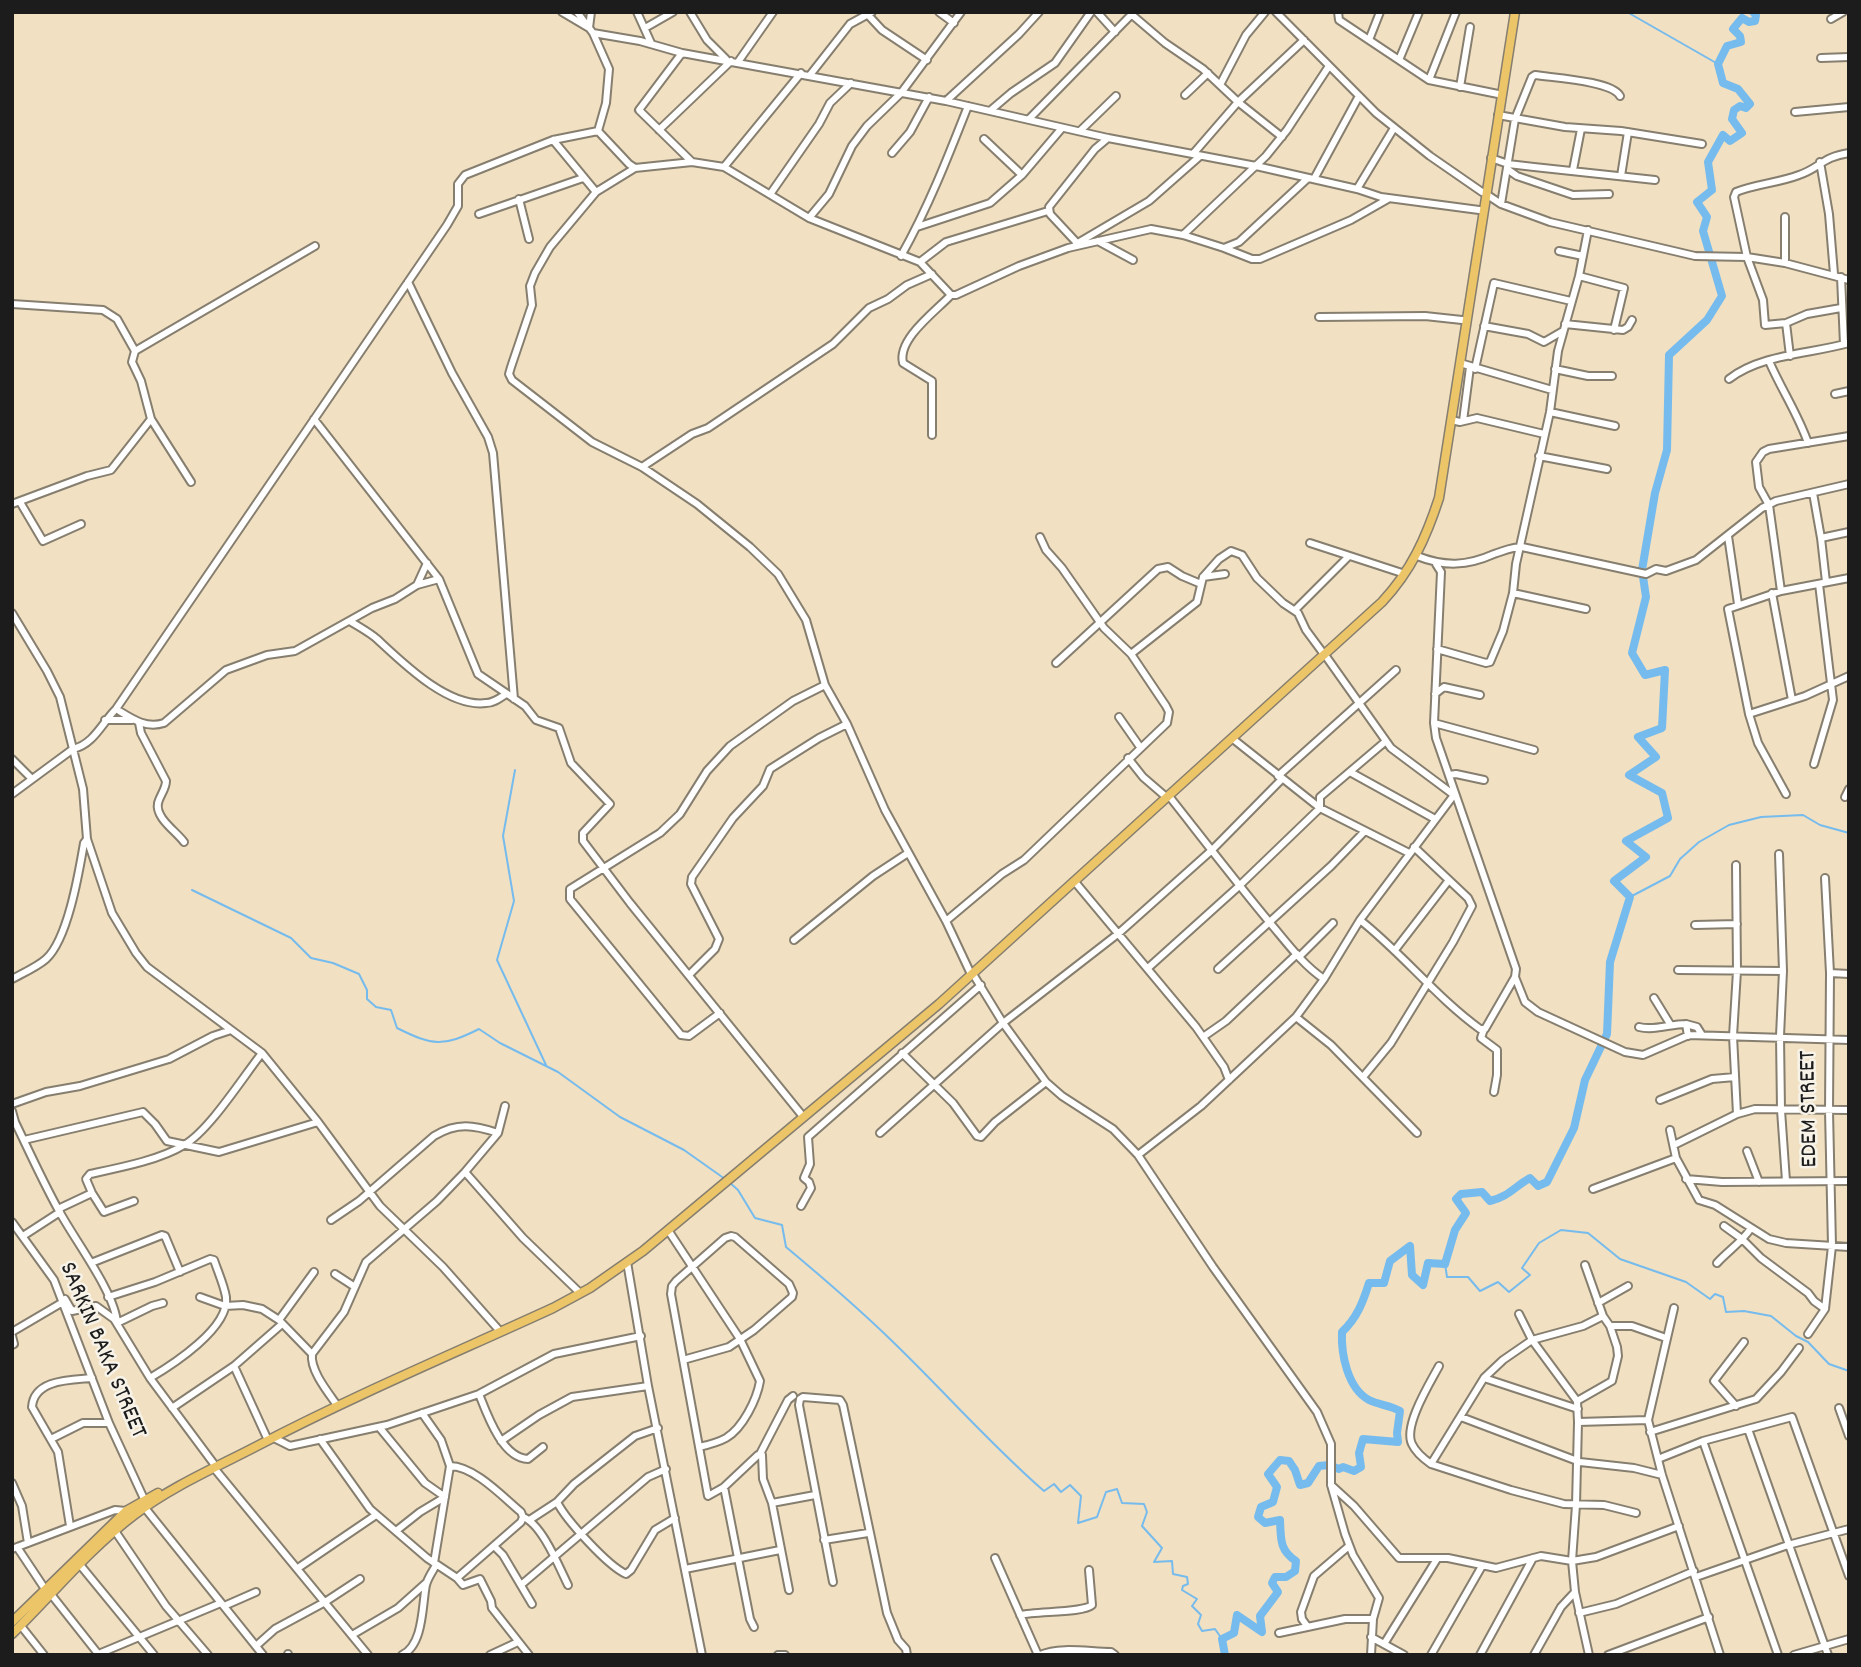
<!DOCTYPE html>
<style>
body{margin:0}
#map{position:relative;width:1861px;height:1667px;overflow:hidden;background:#f1e0c2;font-family:Dekko,sans-serif}
canvas{display:block}
.frame{position:absolute;inset:0;border:14px solid #1c1c1c;pointer-events:none}
</style>
<div id="map">
<canvas width="1861" height="1667"></canvas>
<div class="frame"></div>
</div>
<script>
const ctx = document.querySelector('canvas').getContext('2d');
ctx.lineJoin = 'round';
function trace(path, color, width, dash) { ctx.strokeStyle = color; ctx.lineWidth = width; ctx.lineCap = dash ? 'butt' : 'round'; ctx.setLineDash(dash || []); ctx.stroke(path); }
function label(font, color, halo, rows, align = 'center') {
  ctx.font = font + ' Dekko,sans-serif'; ctx.lineWidth = 5; ctx.setLineDash([]); ctx.textBaseline = 'middle'; ctx.strokeStyle = halo; ctx.fillStyle = color; for (const [text, x, y, turn = 0] of rows) {
    ctx.save(); ctx.translate(x, y); ctx.rotate((+turn || 0) * Math.PI / 180); ctx.textAlign = isNaN(turn) ? turn : align; if (halo) ctx.strokeText(text, 0, 0); ctx.fillText(text, 0, 0); ctx.restore();
  }
}
const stream = new Path2D(`
 M1627 12 1718 64
 M515 770 503 836 514 901 497 960 546 1065
 M192 890 291 938 311 958 333 963 359 974 367 990V999L376 1007 391 1010 397 1028C433 1046 443 1047 479 1029L500 1043 558 1072 620 1117 684 1150 725 1179
 M1630 897 1670 876 1680 859 1699 842 1729 825 1761 817 1803 815 1820 825 1849 833
 M729 1182 738 1190 755 1218 782 1225 786 1247C822 1277 857 1307 891 1340 943 1390 990 1444 1044 1491L1054 1484 1061 1492 1070 1485 1081 1496 1078 1523 1097 1517 1106 1492 1117 1489 1122 1503 1144 1504 1147 1512 1142 1526 1162 1548 1154 1562 1172 1561 1173 1574 1187 1577 1188 1584 1183 1586 1182 1590 1197 1599 1192 1606 1201 1615 1198 1624 1202 1631 1215 1629 1222 1639
 M1445 1264 1447 1277H1468L1480 1291 1498 1282 1509 1292 1530 1275 1522 1268 1539 1243 1561 1230 1588 1233 1620 1259 1686 1282 1710 1299 1715 1294 1723 1297 1726 1312 1744 1311 1771 1316 1796 1336 1808 1342 1829 1364 1849 1371`);
const river = new Path2D(`
 M1225 1655 1222 1639 1234 1633 1237 1615 1262 1632 1260 1616 1278 1592 1272 1583 1275 1577H1286L1295 1571 1296 1561C1279 1550 1281 1538 1280 1520L1265 1523 1258 1517 1261 1507 1273 1502 1277 1487 1268 1474 1280 1460 1289 1461 1295 1470 1300 1485 1308 1483 1319 1466 1329 1465 1339 1469 1343 1467 1354 1471 1361 1467 1359 1453 1363 1439 1398 1442 1397 1433 1400 1411C1390 1405 1379 1405 1369 1400 1347 1388 1341 1353 1342 1332 1357 1318 1363 1302 1369 1283H1384L1390 1261 1410 1246 1412 1275 1423 1285 1428 1263 1445 1264 1455 1230 1466 1213 1456 1199 1461 1194 1482 1192 1490 1201C1508 1197 1514 1187 1530 1178L1538 1186 1547 1182 1574 1128 1585 1080 1607 1034 1610 962 1630 897 1614 881 1646 857 1626 841 1668 818 1662 793 1629 775 1656 757 1638 737 1662 728 1665 670 1645 675 1632 653 1646 597 1642 570 1655 493 1667 450 1669 355 1707 320 1722 296 1703 231 1707 217 1697 202 1712 190 1708 162 1723 135 1730 141 1742 133 1732 119 1734 110 1740 106 1746 108 1750 104 1738 89 1723 83 1718 64 1727 46 1741 42 1740 36 1733 29 1742 18 1749 22 1755 21 1756 15 1753 12`);
const minor = new Path2D(`
 M562 12 589 28 591 12
 M577 12 593 33 640 41 682 53 946 101 1108 138 1256 166 1357 189 1381 197 1479 210
 M637 12 651 43
 M690 12 707 40 726 59
 M939 12 954 23
 M1097 12 1115 32
 M1276 12 1376 113 1430 156 1482 192
 M1338 12 1339 20 1429 80 1498 94
 M1131 14 1165 43 1203 69 1238 102 1282 137
 M869 16 882 30 927 60
 M1831 19 1843 12
 M645 28 673 12
 M593 33 609 69 606 103 598 131
 M1369 40 1380 12
 M682 53 639 110 692 162
 M1821 58 1849 57
 M1399 60 1419 12
 M738 62 773 12
 M810 75 850 24 872 12
 M1429 80 1456 12
 M1221 83 1246 35 1265 12
 M1460 87 1470 27
 M1185 95 1208 73
 M946 101 1019 34 1039 12
 M991 110 1011 93 1055 63 1091 12
 M1795 112 1849 107
 M1498 115 1565 127 1621 131 1702 144
 M1029 119 1133 13
 M659 130 731 61
 M1080 131 1116 96
 M984 139 1022 175
 M553 140 596 192
 M892 153 910 132 929 97
 M1193 154 1238 102 1304 40
 M1491 158 1508 164 1534 167 1655 180
 M1820 162 1829 214 1834 274
 M724 167 801 73
 M635 168 596 192 550 247 535 273 530 286 532 305 511 367 509 374 512 380 592 442 642 467 697 504 750 547 778 574 806 620 825 685 847 724 885 810 946 921 970 972
 M1507 169 1517 176 1573 195 1609 194
 M1573 170 1581 129
 M1621 176 1628 132
 M1314 179 1359 96
 M1357 189 1394 128
 M771 193 819 124 830 103 851 83
 M1486 194 1501 204 1550 222 1695 256 1747 257 1785 263 1849 280
 M519 199 529 239
 M1501 204 1515 119 1532 77 1535 75C1554 78 1612 81 1620 96
 M479 214 583 178
 M809 218 829 194 852 146 867 126 901 93 961 12
 M917 227 990 203 1022 175 1062 128
 M1183 235 1266 156 1287 130 1329 66
 M1098 241 1133 260
 M1077 243 1050 214 1049 207 1095 149 1108 138
 M1076 244 1149 201 1200 156
 M1224 248 1252 259H1260L1351 220 1388 199
 M1559 251 1583 256
 M901 256C928 208 948 157 968 106
 M920 262 946 242 1048 211
 M1785 263V217
 M1579 276 1624 288 1614 330
 M1841 277 1844 344
 M408 282 452 373 488 437 493 453 514 699
 M12 304 103 310 117 319 135 351 132 362 141 381 151 419 191 482
 M1841 308 1807 314 1786 323 1765 325 1763 300 1747 257 1734 197 1736 192C1756 184 1778 183 1799 175 1820 168 1822 157 1849 153
 M1319 317 1425 316 1462 320
 M1786 323 1790 356
 M1565 324 1623 330 1628 327 1632 320
 M1484 326 1528 334 1544 342 1563 331
 M135 351 315 246
 M1769 361C1781 389 1798 414 1808 443
 M1460 363 1552 390
 M1475 369 1494 283 1571 301
 M1555 369 1588 376H1612
 M1729 379C1761 354 1810 354 1849 343
 M1835 394 1849 391
 M1550 412 1615 426
 M314 419 439 579 478 674 525 706 536 720 559 728 571 763 610 804 583 833V841L630 903 801 1114
 M1451 420 1460 422 1477 418 1544 434
 M1463 421 1470 367
 M932 435V381L903 363C897 339 936 311 951 295
 M1539 456 1607 469
 M642 467 692 434 708 428 833 344 869 308 888 299 907 285 932 274
 M1813 493 1821 538 1826 582
 M20 502 43 541 81 524
 M12 504 87 476 111 470 151 419
 M1728 536 1738 604
 M1821 538 1849 532
 M1310 543 1402 573
 M1417 556C1445 567 1467 566 1494 554 1504 551 1511 547 1522 547L1646 574 1656 569 1666 571 1696 560 1762 508 1776 501 1849 484
 M1203 577 1225 574
 M417 585 427 563
 M1781 591 1769 505 1759 487 1756 462 1763 452 1769 449 1849 436
 M1513 593 1586 609
 M1772 593 1792 700
 M1295 610 1349 556
 M12 613 47 671 60 697 83 789 87 839 112 913 136 953 147 967 262 1053 318 1122 380 1206 443 1267 498 1329
 M350 621C359 627 369 632 377 639 403 663 448 708 486 703 494 703 500 698 506 694
 M1437 649 1486 663 1490 662 1503 631 1513 593 1516 564 1550 412 1558 351 1579 276 1588 230
 M1131 654 1197 602 1203 577 1219 559 1231 551 1242 555 1257 578 1283 603 1298 613 1306 630 1323 653
 M1056 663 1158 569 1168 567 1182 576 1201 584
 M1435 694 1444 687 1480 695
 M116 709C131 718 145 729 164 723L226 670 267 655 295 651 372 608 395 599 417 585 439 579
 M1749 714 1805 696 1849 676
 M1119 717 1140 747
 M105 720H132
 M139 723 141 733 166 781C166 789 160 795 158 803 155 818 176 831 184 842
 M1434 723 1534 750
 M1233 739 1320 808 1409 853
 M1128 758 1143 777 1165 796
 M12 759 32 779
 M1814 764 1833 700 1819 584
 M1350 772 1435 819
 M1449 775 1456 774 1484 780
 M1278 776 1396 670
 M12 794 73 749C94 744 102 723 116 709L447 225 458 206V184L465 175 553 140 598 131 629 164 635 168 692 162 724 167 809 218 920 262 951 295H956L1019 266 1068 248 1151 229 1183 235 1224 248 1239 242 1308 178
 M1786 794 1758 743 1749 714 1728 609 1781 591 1849 578
 M1169 796C1203 839 1236 882 1271 924 1287 943 1303 965 1324 979
 M1845 797 1849 789
 M1779 854 1783 971 1780 1036 1781 1110 1786 1181
 M1736 865 1737 971 1733 1036 1737 1114
 M1075 882 1196 1027 1224 1067 1229 1080
 M1360 920C1403 954 1436 997 1480 1029H1485L1515 977 1516 969 1436 738 1434 723 1441 572 1436 564
 M946 921 1002 874 1024 860 1167 723 1169 712 1166 706 1131 654 1104 628 1062 568 1046 550 1040 537
 M1695 925 1737 924
 M794 940 873 876 908 853
 M1395 950 1449 880
 M1299 957 1333 923
 M1148 968 1238 887 1320 808V797L1386 741
 M1218 969 1331 866 1365 831
 M1678 970 1783 971
 M1830 973 1849 974
 M973 974 1003 1023 1046 1082 1062 1096 1113 1129 1138 1155 1213 1267 1317 1412 1331 1444V1485L1345 1534 1353 1555 1379 1598 1373 1619 1371 1655
 M689 975 715 949 719 939 691 884 692 877 733 818 763 786 770 769 819 738 847 724
 M1515 977 1525 1002 1538 1012 1625 1052 1643 1055 1689 1035 1849 1040
 M12 979C23 973 37 967 46 959 68 939 79 872 84 843L87 839
 M1654 998 1670 1024
 M720 1013 689 1036 681 1035 570 899V889L660 833 680 814 707 771 730 746 793 701 825 685
 M1296 1017 1331 1045 1417 1133
 M1686 1024 1697 1027 1702 1035
 M1639 1027C1654 1031 1670 1024 1686 1024L1688 1036
 M1484 1029 1481 1038 1497 1050V1075L1494 1092
 M1203 1037 1226 1021 1297 954
 M902 1053 953 1103 977 1136 981 1137 995 1122 1046 1082
 M1363 1077 1391 1043 1453 942 1472 906 1468 898 1414 847
 M1660 1100 1712 1079 1735 1077
 M12 1104 46 1092 80 1086 169 1059 213 1036 231 1030
 M12 1111 15 1122C29 1151 42 1180 58 1209 73 1238 115 1292 117 1323L152 1306 163 1303
 M1670 1130 1676 1158 1699 1200 1715 1205 1769 1239 1786 1243 1849 1247
 M880 1133 1003 1023 1119 933 1212 850 1282 779
 M24 1140 143 1112 155 1124 167 1141 219 1152 318 1122
 M1674 1145 1737 1114 1755 1109 1849 1110
 M1747 1151 1759 1182
 M1138 1155 1201 1106 1296 1017 1324 979 1360 920 1454 795 1391 748 1325 655
 M465 1172 523 1238 578 1291
 M1686 1179 1722 1182 1849 1181
 M1593 1189 1676 1158
 M134 1201 104 1212 92 1193 86 1179 90 1174C118 1168 160 1160 184 1145 209 1131 243 1077 262 1053
 M801 1206 811 1188 809 1182 804 1178 810 1164 808 1137 981 985
 M58 1209 92 1193
 M331 1220 359 1201 434 1136C457 1122 474 1125 498 1133
 M12 1222 54 1280 109 1423 145 1501
 M1724 1226 1742 1239 1761 1258 1808 1293 1814 1301 1825 1309
 M668 1230 740 1339 760 1381C757 1399 743 1428 726 1438 717 1443 708 1445 699 1447
 M23 1236 60 1212
 M627 1262 648 1386 702 1655
 M91 1263 162 1235 165 1236 180 1272
 M1717 1263C1728 1251 1743 1241 1751 1228
 M335 1274 355 1287
 M108 1297 155 1282 210 1259 214 1260C218 1272 224 1285 226 1297 230 1328 172 1365 150 1378
 M200 1297 225 1306 243 1305 262 1309 279 1320 312 1354C310 1370 327 1391 337 1405
 M65 1299 72 1311 96 1306 114 1319 150 1378 214 1464
 M1598 1303 1628 1286
 M1674 1308 1648 1420 1662 1475 1720 1655
 M1519 1314 1532 1340 1577 1401
 M279 1320 314 1272
 M1610 1326H1632L1666 1338
 M12 1332 63 1302
 M1808 1334 1825 1309 1832 1246 1829 1111 1830 973 1825 878
 M12 1336 14 1344 12 1345
 M312 1354 344 1312 366 1262 437 1201 465 1172 498 1133 505 1106
 M683 1360 729 1347 754 1330 792 1297 793 1293 789 1284 735 1237 731 1236 725 1238 676 1281 672 1286 671 1294 708 1496 724 1487 758 1455H762L763 1479 772 1503 789 1590
 M234 1366 267 1438
 M1439 1366C1430 1383 1403 1426 1412 1444 1416 1453 1424 1459 1431 1464L1511 1490 1564 1504 1604 1505 1636 1513
 M1484 1378 1578 1409
 M479 1394C487 1414 502 1458 528 1459L543 1447
 M1736 1406 1714 1381 1744 1342
 M172 1408 234 1366 282 1324
 M1839 1408 1849 1436
 M422 1413 441 1440 450 1466 434 1563
 M1461 1417 1580 1462 1634 1468 1662 1475
 M1578 1422 1577 1401 1612 1381 1618 1356 1617 1347 1610 1326 1603 1316 1585 1265
 M379 1427 425 1483 445 1497 420 1512 396 1531
 M658 1428 635 1436 574 1484 557 1502C566 1520 608 1566 626 1574L631 1570 655 1530 675 1518
 M1748 1429 1828 1655
 M1650 1432 1756 1399 1781 1372 1799 1348
 M274 1438 290 1446 387 1425 479 1394 554 1354 641 1336
 M51 1439 83 1423H109
 M320 1439 370 1509 427 1558 457 1578 463 1585 480 1579 491 1601 492 1608 529 1655
 M501 1441 539 1415 572 1397 648 1386
 M1703 1441 1778 1655
 M760 1454 788 1400 793 1396
 M1658 1459 1703 1441 1792 1417 1849 1576
 M1431 1464 1484 1378 1503 1360 1532 1340 1583 1326 1603 1316
 M450 1466C474 1466 503 1497 521 1512L523 1517C542 1524 559 1567 568 1585
 M214 1468 368 1655
 M12 1483 22 1506 28 1543
 M1331 1485 1354 1506 1399 1558H1448L1496 1568 1541 1556 1572 1561 1596 1557 1679 1526
 M724 1487 750 1619 754 1627
 M772 1503 815 1495
 M145 1508 263 1655
 M531 1519 557 1502
 M70 1526 58 1452 32 1407C34 1379 71 1380 92 1378
 M115 1531 166 1606 208 1655
 M824 1540 868 1533
 M494 1546 503 1555 532 1604
 M17 1547 45 1589
 M12 1549 115 1510 126 1511
 M995 1558 1038 1655
 M81 1566 154 1655
 M298 1568 376 1515
 M685 1569 780 1550
 M1696 1577 1788 1545 1849 1529
 M457 1578 521 1522 523 1517
 M833 1582 799 1405 800 1399 803 1397 840 1400 843 1405 887 1613 898 1640 906 1649 907 1655
 M521 1585 648 1477 666 1469
 M50 1593 99 1655
 M224 1606 256 1592
 M1579 1613 1616 1604 1694 1571
 M1020 1615C1037 1611 1083 1613 1092 1605L1089 1570
 M21 1626 44 1655
 M1307 1626 1302 1619 1301 1612 1314 1576 1349 1546
 M1279 1633 1345 1619H1373
 M352 1635 398 1608 426 1583
 M1371 1637 1404 1655
 M1384 1644 1437 1559
 M256 1646 275 1629 325 1602 360 1579
 M96 1655 221 1603
 M288 1655V1654
 M402 1655C424 1645 422 1604 426 1585 428 1577 433 1571 436 1565
 M490 1655 518 1642
 M778 1655H785
 M1040 1655C1061 1646 1089 1652 1111 1652L1115 1655
 M1431 1655 1482 1566
 M1480 1655 1533 1558
 M1534 1655 1561 1607 1575 1592
 M1589 1655 1575 1592 1572 1561 1576 1505 1578 1422 1648 1420
 M1608 1655 1709 1617
 M1794 1655 1849 1639`);
const major = new Path2D(`
 M12 1622 126 1511 158 1493
 M12 1634C52 1595 89 1549 134 1515 172 1486 217 1467 259 1445 355 1395 455 1353 553 1308L590 1288 643 1251 939 1004 1382 602C1411 571 1426 538 1439 498L1515 12`);
const streetNames = [
 ["EDEM STREET",1811,1109,-91],
 ["SARKIN BAKA STREET",101,1351,67]
];
trace(stream, '#76bbed', 2);
trace(river, '#76bbed', 8);
trace(minor, '#867e6f', 10);
trace(major, '#867e6f', 11);
trace(minor, '#fff', 6);
trace(major, '#ecc569', 8);
label('24px', '#1c1c1c', '#f7f3e8', streetNames);
</script>
